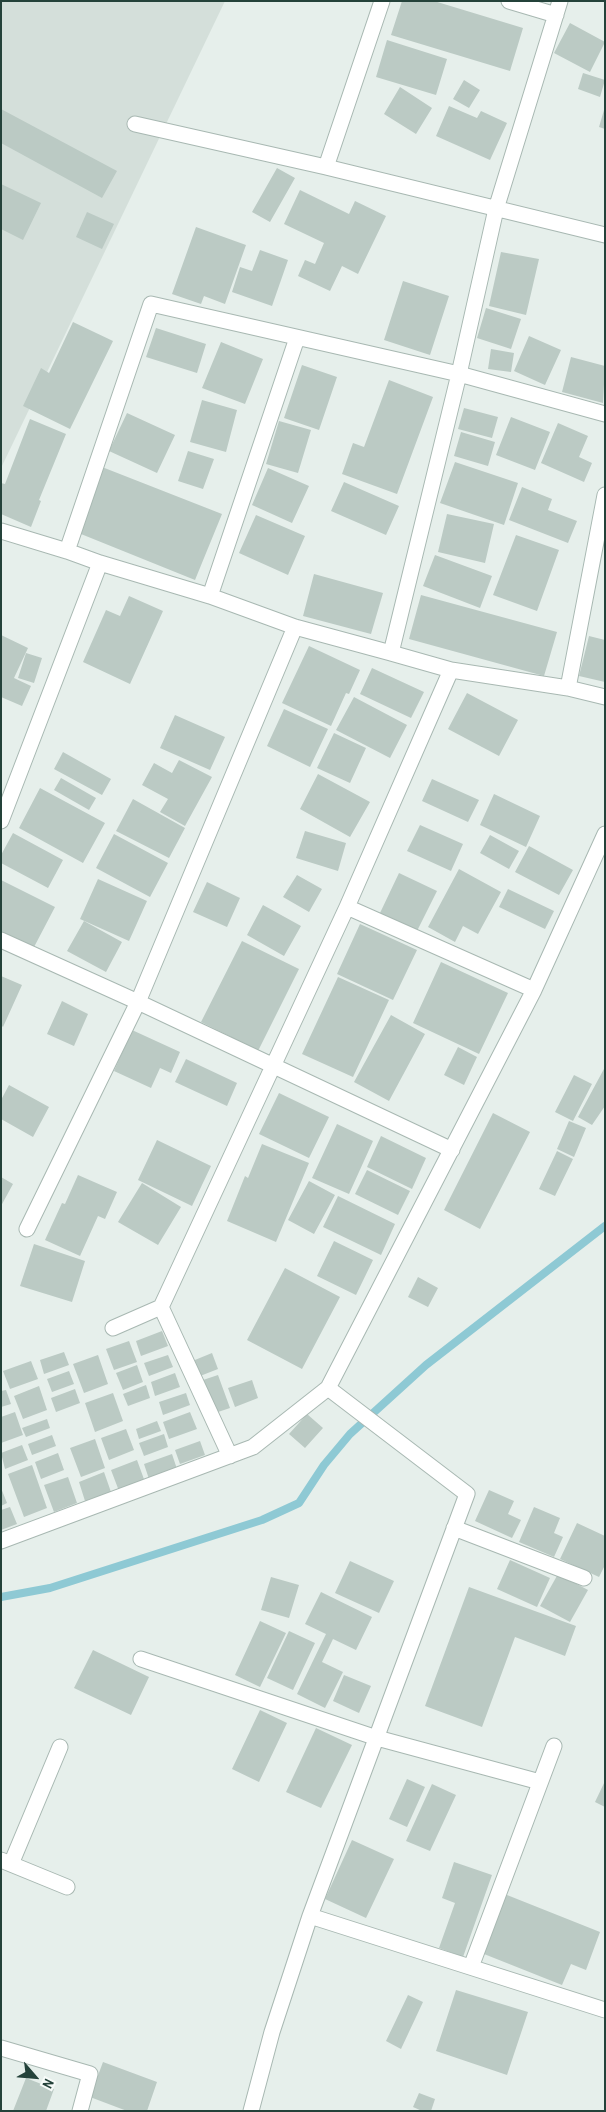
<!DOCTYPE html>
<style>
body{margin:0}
#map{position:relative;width:606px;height:2112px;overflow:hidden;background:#e6efeb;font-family:"Archivo Narrow",sans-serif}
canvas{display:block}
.frame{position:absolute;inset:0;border:2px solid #24423a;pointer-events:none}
.north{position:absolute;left:10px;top:2052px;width:50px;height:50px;-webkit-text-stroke:4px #f7fbf9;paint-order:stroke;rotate:117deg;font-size:14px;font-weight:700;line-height:20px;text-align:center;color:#24423a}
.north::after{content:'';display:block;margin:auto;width:18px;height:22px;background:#24423a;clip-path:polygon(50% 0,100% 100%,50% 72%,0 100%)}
</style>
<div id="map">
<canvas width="606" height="2112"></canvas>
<div class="frame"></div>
<div class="north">N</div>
</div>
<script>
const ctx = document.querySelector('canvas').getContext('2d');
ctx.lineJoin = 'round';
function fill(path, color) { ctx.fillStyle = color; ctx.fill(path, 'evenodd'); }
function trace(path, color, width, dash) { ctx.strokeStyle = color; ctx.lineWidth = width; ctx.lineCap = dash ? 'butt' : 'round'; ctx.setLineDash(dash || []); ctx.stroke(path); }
const built = new Path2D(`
 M1 1H225L1 468Z`);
const stream = new Path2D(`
 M1 1597 50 1588 262 1520 299 1503 324 1465 350 1434 426 1365 605 1226`);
const building = new Path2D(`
 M402 1H434L523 28 510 71 391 35Z
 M570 23 605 42 590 72 554 53Z
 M387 40 447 59 436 95 376 77Z
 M583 73 605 80 600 97 578 89Z
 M464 80 480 90 469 108 453 99Z
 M400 87 432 108 416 134 384 114Z
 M449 106 477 118 481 111 507 123 490 160 436 136Z
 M1 109 117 171 102 198 1 143Z
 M604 110H605V129L599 127Z
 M277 168 295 178 270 222 252 212Z
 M1 184 41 203 23 240 1 229Z
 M300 190 349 214 355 201 386 216 358 274 342 266 330 291 298 276 305 260 315 264 324 243 284 224Z
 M87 212 114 224 102 249 76 237Z
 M196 227 246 245 225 304 204 296 201 304 172 294Z
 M260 250 288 260 272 306 232 292 240 267 252 271Z
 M501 252 539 259 526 315 489 306Z
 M403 281 449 296 430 355 384 340Z
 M486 308 521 319 511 349 477 338Z
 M73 322 113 341 70 429 23 406 41 368 49 373Z
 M156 328 206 344 197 373 146 357Z
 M529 336 561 350 545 385 514 371Z
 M221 342 263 359 245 404 202 388Z
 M491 349 514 353 511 372 488 369Z
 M571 357 605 366 603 403 562 392Z
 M302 365 337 377 319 430 284 418Z
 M389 380 433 397 397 494 342 474 353 443 364 447Z
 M202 400 237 410 226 452 190 442Z
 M464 408 498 417 492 438 458 429Z
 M127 413 175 435 157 473 109 451Z
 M511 417 550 432 535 470 496 455Z
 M30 419 66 434 39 500 41 501 31 527 1 514V483L5 484Z
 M279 421 311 430 298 473 266 464Z
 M558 423 588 436 579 457 592 463 584 482 541 463Z
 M461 432 495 442 488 466 454 456Z
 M188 451 214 459 203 489 178 481Z
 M455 462 518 483 504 525 440 503Z
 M102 467 222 514 195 580 76 532Z
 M268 468 309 486 292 523 252 505Z
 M344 482 399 506 386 535 331 511Z
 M522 487 552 499 548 510 577 521 568 543 509 520Z
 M447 514 494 524 485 563 438 552Z
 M256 515 305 536 288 575 239 553Z
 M516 535 559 550 537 611 493 595Z
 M435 555 492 576 480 608 423 586Z
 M314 574 383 593 371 634 303 616Z
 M421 595 557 632 544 676 409 639Z
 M129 596 163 611 130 684 83 662 106 610 120 616Z
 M1 635 28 648 14 678 31 686 22 706 1 697Z
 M589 636 605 640V682L579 676Z
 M309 646 360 670 349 694 346 693 331 726 282 703Z
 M26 653 42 658 34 683 18 678Z
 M372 668 424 692 411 718 360 694Z
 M467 693 518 720 499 756 448 729Z
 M354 697 407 725 390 758 336 730Z
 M284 709 328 729 310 767 267 746Z
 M175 715 225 737 210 770 160 748Z
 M334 733 366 748 350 783 317 768Z
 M63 752 111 779 102 795 54 769Z
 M179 760 212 777 185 826 160 812 168 799 142 785 154 763 172 773Z
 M318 774 370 802 350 837 300 809Z
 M61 778 96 798 89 810 54 790Z
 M432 779 479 800 468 822 422 801Z
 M40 788 105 823 83 863 19 828Z
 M494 794 540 816 526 847 480 825Z
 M133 799 185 828 169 858 116 831Z
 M420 825 463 844 451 871 407 851Z
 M305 831 346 843 338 871 296 858Z
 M13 833 63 860 48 888 1 863V855Z
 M114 834 168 863 150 897 96 868Z
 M490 835 519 851 509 869 480 853Z
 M529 846 573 870 559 895 515 872Z
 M459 869 501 892 478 934 463 926 455 942 428 927Z
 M399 873 437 891 417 931 380 913Z
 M297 875 322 889 309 912 283 897Z
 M98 879 147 901 129 941 80 919Z
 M1 880 55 907 33 949 1 934Z
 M207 882 240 898 227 927 193 912Z
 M508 889 554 911 545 929 499 907Z
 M263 905 301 926 284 956 247 935Z
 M84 921 122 942 106 972 67 951Z
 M360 924 417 950 393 1000 337 974Z
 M242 941 299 969 256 1055 229 1041 231 1037 201 1022Z
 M441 962 508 993 479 1054 413 1023Z
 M1 976 22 985 3 1027 1 1025Z
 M338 977 389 1000 353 1077 302 1054Z
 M62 1001 88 1014 74 1046 47 1034Z
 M391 1015 425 1034 389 1101 354 1082Z
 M132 1030 180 1052 171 1073 160 1068 151 1088 114 1071Z
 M458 1047 477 1057 464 1085 444 1075Z
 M186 1059 237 1083 227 1106 175 1082Z
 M605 1067V1106L592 1125 578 1117Z
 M574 1075 592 1084 573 1121 555 1112Z
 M9 1085 49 1107 33 1137 1 1119V1100Z
 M279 1093 329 1117 309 1158 259 1134Z
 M493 1113 530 1132 480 1229 444 1210Z
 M569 1121 586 1128 574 1157 557 1149Z
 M337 1124 373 1141 349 1194 312 1178Z
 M381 1136 426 1158 412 1189 367 1167Z
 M157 1140 211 1166 192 1206 138 1180Z
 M262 1144 309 1163 276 1242 227 1221 245 1176 248 1178Z
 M557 1151 573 1159 555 1196 539 1189Z
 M367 1170 410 1191 398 1215 355 1194Z
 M78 1175 117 1192 105 1219 98 1216 80 1256 45 1240 62 1203 65 1204Z
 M1 1177 13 1184 1 1206Z
 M309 1181 335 1195 314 1234 288 1220Z
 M142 1183 181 1207 158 1245 118 1222Z
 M338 1196 395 1224 381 1255 323 1227Z
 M334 1241 373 1260 356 1295 317 1276Z
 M34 1244 85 1261 72 1302 20 1286Z
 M285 1268 340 1297 302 1369 247 1340Z
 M418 1277 438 1288 428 1307 408 1297Z
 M162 1331 168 1346 141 1356 136 1341Z
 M129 1341 137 1362 114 1370 106 1349Z
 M64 1352 69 1365 44 1374 40 1360Z
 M212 1353 218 1369 195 1378 190 1362Z
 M98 1355 108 1384 84 1393 73 1364Z
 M168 1355 173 1367 149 1376 144 1363Z
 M31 1361 38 1379 10 1389 3 1371Z
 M137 1365 143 1382 123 1390 116 1373Z
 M69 1371 74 1384 52 1392 47 1379Z
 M175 1373 180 1387 155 1396 151 1382Z
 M218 1375 230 1408 212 1414 200 1381Z
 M252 1380 258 1398 235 1407 228 1388Z
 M146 1385 150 1398 128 1406 123 1394Z
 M39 1386 47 1410 23 1419 14 1396Z
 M75 1389 80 1403 56 1412 51 1398Z
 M6 1390 11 1404 1 1407V1391Z
 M113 1393 123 1421 95 1432 85 1403Z
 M186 1393 190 1405 163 1415 159 1402Z
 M15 1412 23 1435 1 1443V1417Z
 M190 1412 197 1429 169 1439 163 1422Z
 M307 1414 323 1428 305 1448 289 1434Z
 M47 1419 50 1428 26 1437 22 1428Z
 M157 1421 161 1431 139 1439 136 1429Z
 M126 1429 134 1450 109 1460 101 1438Z
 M164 1434 168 1447 144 1456 139 1443Z
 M52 1435 56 1446 32 1455 28 1444Z
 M95 1439 105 1468 81 1477 70 1448Z
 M200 1441 205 1455 180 1464 175 1450Z
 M22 1445 28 1460 5 1469 1 1453Z
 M58 1453 64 1470 41 1479 35 1462Z
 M172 1454 177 1469 149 1479 144 1464Z
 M137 1460 145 1482 119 1491 111 1470Z
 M32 1465 47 1508 24 1517 8 1474Z
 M104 1472 111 1492 85 1501 79 1482Z
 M68 1477 77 1503 54 1512 44 1485Z
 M1 1488 7 1503 1 1506Z
 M489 1490 514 1501 508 1514 521 1520 512 1538 475 1521Z
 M10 1507 17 1524 1 1530V1510Z
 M534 1507 560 1518 554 1533 563 1537 554 1557 519 1542Z
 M577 1523 605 1536V1565L599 1577 560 1559Z
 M510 1560 550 1578 537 1607 497 1589Z
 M350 1561 394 1581 379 1613 335 1593Z
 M558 1574 588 1590 570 1622 540 1606Z
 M271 1577 299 1585 289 1618 261 1610Z
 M469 1587 576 1626 565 1656 515 1637 482 1727 425 1706Z
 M321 1592 372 1617 356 1650 333 1639 322 1662 343 1672 325 1708 297 1694 326 1634 305 1624Z
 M260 1621 286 1633 260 1687 235 1675Z
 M289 1631 315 1643 293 1690 267 1678Z
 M93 1650 149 1677 131 1715 74 1688Z
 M344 1675 371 1686 359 1713 333 1701Z
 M260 1710 287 1723 259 1782 232 1769Z
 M316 1728 352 1745 321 1808 286 1792Z
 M407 1779 425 1787 407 1827 389 1819Z
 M605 1781V1807L595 1802Z
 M432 1784 456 1795 430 1851 406 1841Z
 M352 1840 394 1859 366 1918 325 1899Z
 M454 1862 492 1875 463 1957 439 1948 455 1903 442 1898Z
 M502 1893 600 1932 586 1970 571 1964 562 1985 479 1952Z
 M456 1990 528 2012 507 2075 436 2051Z
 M408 1995 423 2002 401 2049 386 2041Z
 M103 2062 157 2082 147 2111H127L90 2097Z
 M26 2078 54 2089 46 2111H13Z
 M419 2093 435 2099 431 2111H422L413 2107Z`);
const street = new Path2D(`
 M382 1 326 167 605 235
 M509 1 556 15
 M560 1 496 209 459 374 391 653 451 670 568 688 605 697
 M135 124 326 167
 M1 531 67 551
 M210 596 297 338
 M391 653 295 627 210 596 100 563 67 551 151 304 459 374 605 414
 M568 688 605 495
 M1 821 100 563
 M347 907 534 990
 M1 940 138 1002 452 1150
 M27 1229 138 1002 295 627
 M161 1307 347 907 451 670
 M113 1328 161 1307 230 1456
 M454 1528 584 1578
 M1 1541 253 1447 328 1388 534 990 605 834
 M141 1659 377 1738 540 1782
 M1 1860 67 1887
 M11 1864 60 1747
 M310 1916 605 2010
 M471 1967 554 1746
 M1 2048 90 2074 80 2111
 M251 2111 272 2032 310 1916 467 1494 328 1388`);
fill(built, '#d4dfda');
trace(stream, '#8ec9d4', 8);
fill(building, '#bbcac4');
trace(street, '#a8b8b2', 17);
trace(street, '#fff', 15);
</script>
